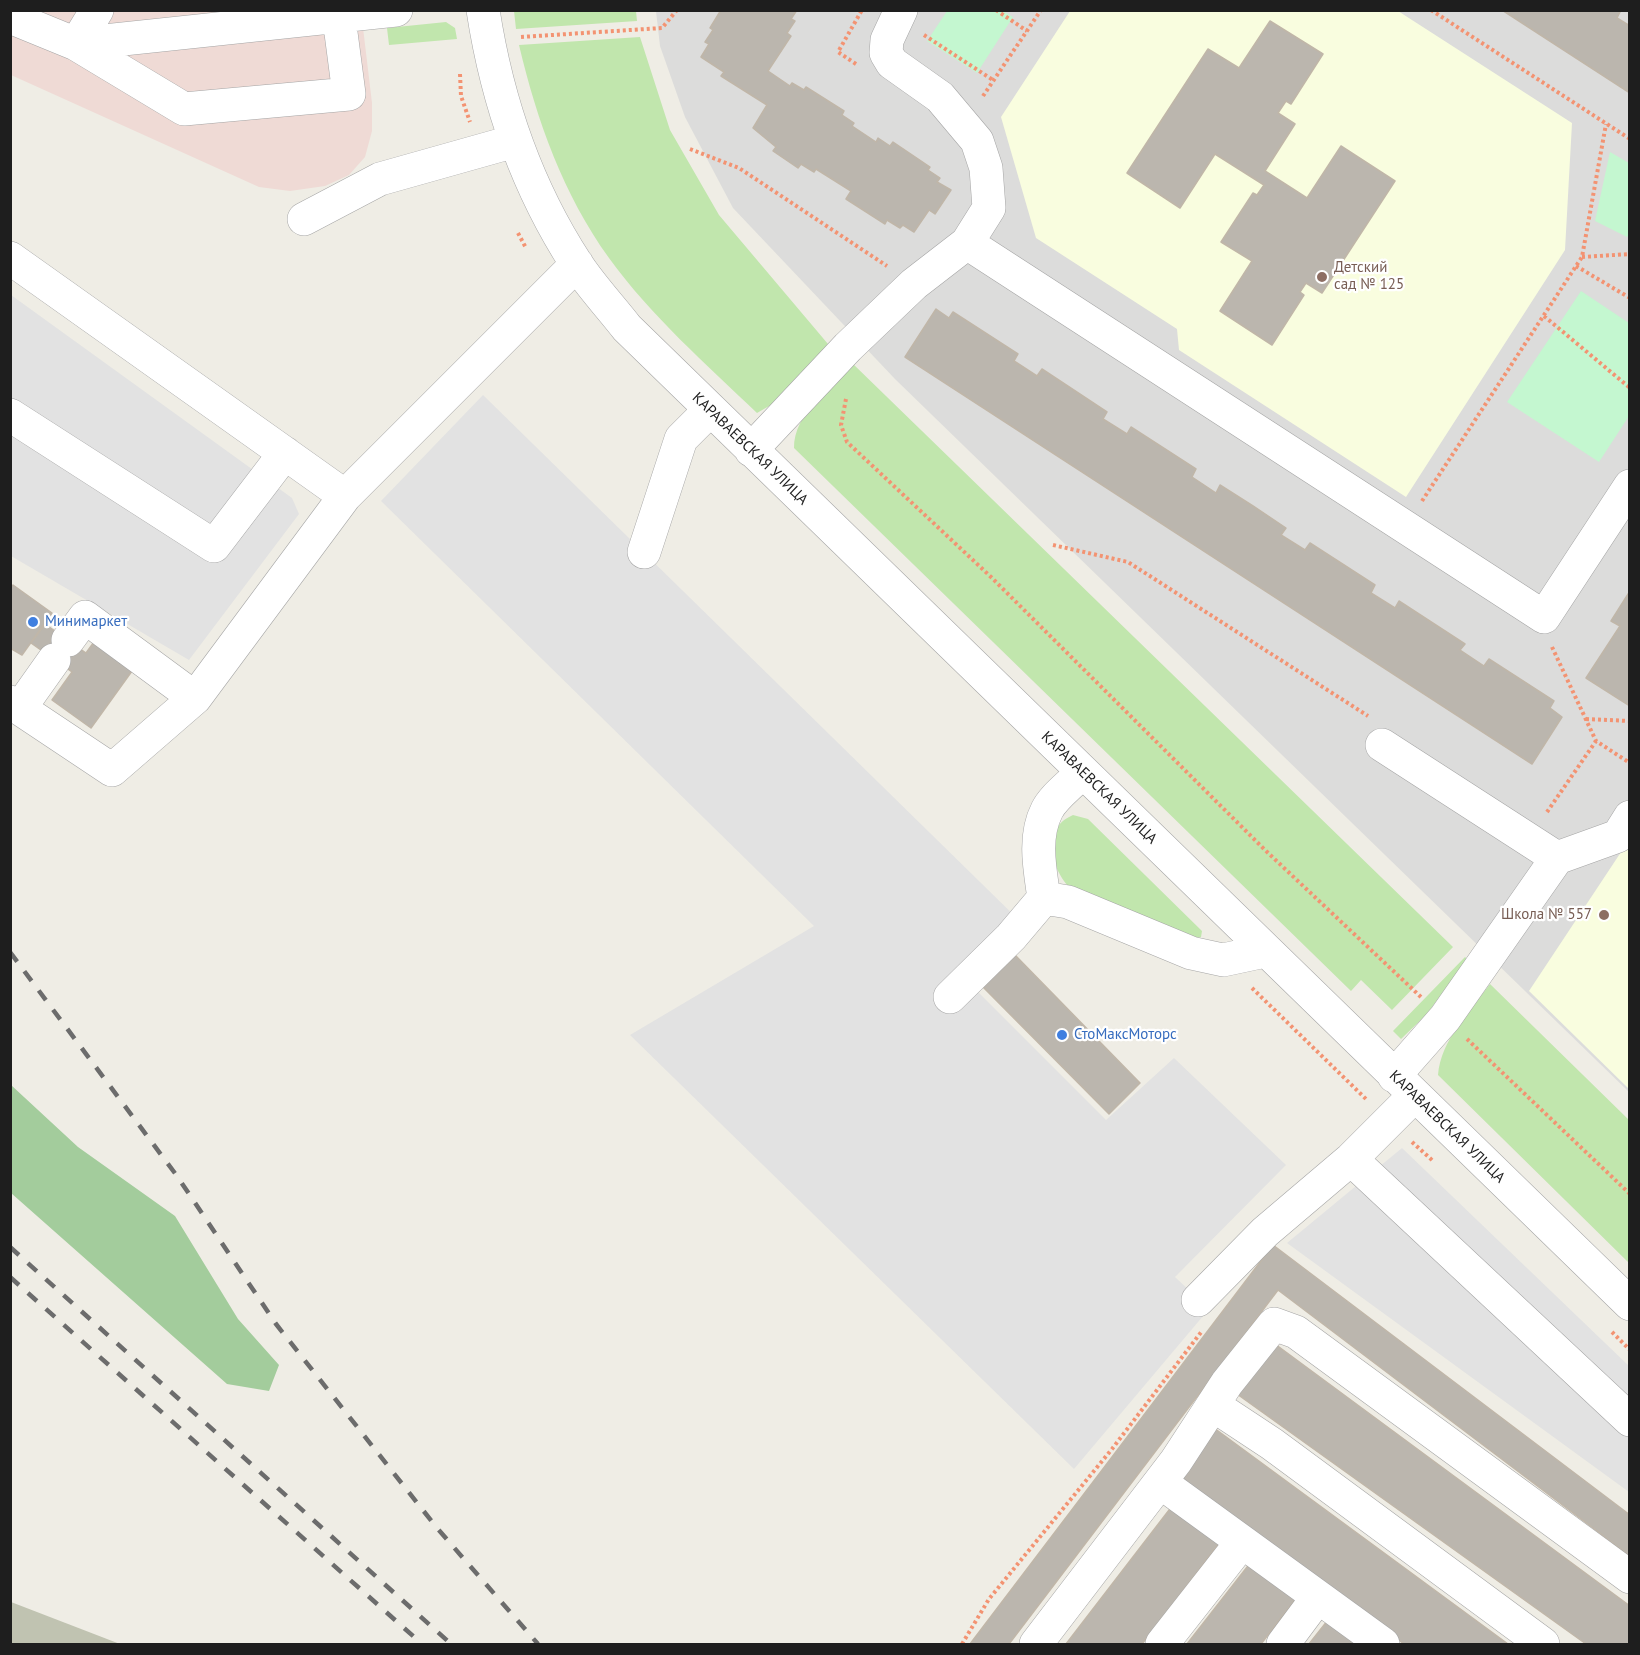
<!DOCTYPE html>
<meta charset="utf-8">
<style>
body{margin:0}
#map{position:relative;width:1640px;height:1655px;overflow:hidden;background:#efede5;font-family:"PT Sans",sans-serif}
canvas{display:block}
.frame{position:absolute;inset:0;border:12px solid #1e1e1e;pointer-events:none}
</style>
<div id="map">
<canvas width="1640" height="1655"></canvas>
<div class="frame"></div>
</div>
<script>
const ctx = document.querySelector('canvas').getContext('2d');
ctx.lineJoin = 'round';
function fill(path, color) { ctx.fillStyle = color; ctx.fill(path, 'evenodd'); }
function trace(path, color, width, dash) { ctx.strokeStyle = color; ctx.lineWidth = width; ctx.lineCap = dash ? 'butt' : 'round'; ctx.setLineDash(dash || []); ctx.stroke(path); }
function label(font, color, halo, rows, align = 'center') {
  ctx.font = font + ' "PT Sans",sans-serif'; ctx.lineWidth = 4.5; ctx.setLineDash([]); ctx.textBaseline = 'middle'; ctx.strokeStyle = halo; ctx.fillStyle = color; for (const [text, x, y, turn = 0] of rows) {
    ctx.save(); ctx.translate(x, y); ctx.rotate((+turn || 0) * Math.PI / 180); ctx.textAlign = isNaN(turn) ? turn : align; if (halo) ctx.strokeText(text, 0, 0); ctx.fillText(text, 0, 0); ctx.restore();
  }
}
const residential = new Path2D(`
 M656 11H1629V1092L895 379 733 208 685 117 660 46Z`);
const commercial = new Path2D(`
 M11 11H361L372 103V131L365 157 349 175 325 186 290 191 259 187 11 75Z`);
const education = new Path2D(`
 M1070 11H1398L1572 123 1565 250 1406 497 1179 350 1177 329 1036 238 1001 117Z
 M1629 840V1089L1529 991Z`);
const construction = new Path2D(`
 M10 1602H11L120 1644H11Z`);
const grass = new Path2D(`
 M514 11H636L637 21 516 29Z
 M446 22 455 28 457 39 389 45 387 28Z
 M640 37 670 130 719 215 828 344 776 402 757 413C706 364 651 316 609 258 563 194 537 121 519 45Z
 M851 362 1453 947 1392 1010 1361 980 1351 991 794 448C794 414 830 387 851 362Z
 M1073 815 1088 819 1202 931 1201 937 1197 938 1070 888C1051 868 1040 829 1073 815Z
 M1465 957 1467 959 1427 1014 1401 1039 1393 1031Z
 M1490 984 1629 1120V1263L1438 1075C1441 1040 1469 1012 1490 984Z`);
const forest = new Path2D(`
 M11 1085 78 1147 175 1216 238 1319 279 1365 269 1391 227 1384 11 1193Z`);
const park = new Path2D(`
 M947 11H1003L1013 17 977 73 927 41Z
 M1610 152 1629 163 1630 233 1627 237 1595 221Z
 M1581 291 1629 323V416L1599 462 1507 402Z`);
const parking = new Path2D(`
 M11 295 292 498 299 514 189 660 11 556Z
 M483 395 1029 930 973 987 1106 1120 1174 1058 1286 1165 1175 1277 1209 1309 1074 1469 630 1035 814 926 381 501Z
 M1402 1148 1629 1366V1492L1287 1243Z`);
const building = new Path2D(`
 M721 10H797L791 19 795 21 787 33 791 36 768 71 790 86 792 83 804 90 806 87 844 111 842 115 854 123 852 126 876 142 878 138 890 146 893 142 930 167 928 170 940 178 937 182 951 190 935 214 929 210 914 232 903 225 900 228 887 220 885 224 846 199 851 191 816 169 814 172 801 164 798 168 773 151 776 147 753 128 767 105 721 76 724 72 701 57 709 44 705 42 713 30 710 28Z
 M1502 10H1621L1617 18 1630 26V93Z
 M1270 21 1323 54 1291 104 1286 101 1278 113 1295 124 1265 171 1307 198 1341 146 1395 181 1322 293 1306 283 1300 292 1304 295 1272 345 1220 311 1252 261 1221 242 1253 193 1257 195 1264 185 1215 154 1180 208 1127 173 1208 49 1239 68Z
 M936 309 949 318 953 312 1018 354 1014 361 1037 376 1042 369 1107 412 1103 419 1127 434 1131 427 1196 469 1192 477 1216 493 1220 485 1253 506 1286 528 1281 535 1305 550 1310 543 1375 585 1371 593 1395 608 1399 601 1465 644 1460 650 1484 666 1489 659 1554 701 1550 708 1562 717 1532 764 905 357Z
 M13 585 52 613 22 655 10 648V589Z
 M1630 591V706L1586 678 1620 626 1611 621Z
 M45 624 86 653 94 642 132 671 91 728 52 700 72 672 31 643Z
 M1015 955 1140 1083 1109 1114 983 987Z
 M1273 1245 1630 1515V1556L1278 1290 1009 1644H970Z
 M1275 1344 1630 1606V1644H1586L1237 1394Z
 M1214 1428 1508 1644H1404L1179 1477Z
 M1176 1501 1223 1538 1142 1644H1066Z
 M1251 1562 1297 1597 1261 1644H1187Z
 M1328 1620 1359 1644H1309Z`);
const path = new Path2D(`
 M996 10 1027 31
 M1431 10 1630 139
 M924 35 993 80
 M521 37 662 28 677 10
 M856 64 838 52 862 10
 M460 74 461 96 470 122
 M983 96 1041 10
 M690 149 739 168 887 266
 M518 233 526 248
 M1582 257 1630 254
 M1576 266 1630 298
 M1544 316 1630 388
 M846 399 841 425 847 442 991 577 1265 850 1422 998
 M1422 501 1582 257 1606 124
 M1053 545 1128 562 1368 716
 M1552 647 1596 741 1630 763
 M1586 719 1630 721
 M1547 812 1596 741
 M1252 988 1367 1100
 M1467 1039 1630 1194
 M1412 1142 1433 1161
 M1612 1332 1630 1350
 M962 1644 989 1599 1112 1449 1202 1331`);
const minor = new Path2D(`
 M483 10C497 101 526 186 576 263 590 285 610 306 627 328L1630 1304
 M10 17 76 44 184 109 349 94 338 10
 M76 44 396 10
 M76 44 97 10
 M304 219 380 179 515 141
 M967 243 1544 617 1630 486
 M10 258 345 496
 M10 415 214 546 285 453
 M751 450 848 347 914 284 967 243 989 208 986 168 977 141 940 97 892 63 886 53 887 40 901 10
 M644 552 681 439 710 410
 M68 640 85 617 195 698
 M10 702 112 770 195 698 345 496 577 264
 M20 708 54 660
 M1382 745 1557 858
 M1082 772C1072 784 1054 796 1047 810 1033 837 1040 870 1044 898L1068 902 1191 953 1223 960 1265 951
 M950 997 1011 937 1044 898
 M1394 1076 1445 1018 1557 858 1618 836 1630 817
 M1351 1159 1630 1420
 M1198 1300 1265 1232 1351 1159 1414 1096
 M1213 1405 1272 1444 1543 1644
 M1160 1482 1383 1644
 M1036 1644 1176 1461 1227 1383 1274 1324 1296 1332 1630 1577
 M1162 1644 1242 1542
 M1283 1644 1318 1597`);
const rail = new Path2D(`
 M10 952 177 1176 276 1324 437 1528 538 1644
 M10 1247 451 1644
 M10 1277 422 1644`);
const markers = [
 [1322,277,6,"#8d6e63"],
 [33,622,6,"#3f7fe0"],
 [1604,915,6,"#8d6e63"],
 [1062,1035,6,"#3f7fe0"]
];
const educationNames = [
 ["Детский",1334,268],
 ["сад № 125",1334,285],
 ["Школа № 557",1592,915,"right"]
];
const streetNames = [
 ["КАРАВАЕВСКАЯ УЛИЦА",750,449,44],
 ["КАРАВАЕВСКАЯ УЛИЦА",1099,788,44],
 ["КАРАВАЕВСКАЯ УЛИЦА",1447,1127,44]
];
const shopNames = [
 ["Минимаркет",45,622],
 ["СтоМаксМоторс",1074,1035]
];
fill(residential, '#dcdcdb');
fill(commercial, '#efdad5');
fill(education, '#f9fddf');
fill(construction, '#c0c3b1');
fill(grass, '#c1e6ad');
fill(forest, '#a3cc9c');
fill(park, '#c4f7d0');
fill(parking, '#e2e2e2');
fill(building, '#bbb6ae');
trace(building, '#c0b6a8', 1.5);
trace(minor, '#a5a5a5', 34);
trace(path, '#f39372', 4, [3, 3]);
trace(minor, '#fff', 33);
trace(rail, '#6c6c6c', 4.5, [12, 12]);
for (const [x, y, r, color] of markers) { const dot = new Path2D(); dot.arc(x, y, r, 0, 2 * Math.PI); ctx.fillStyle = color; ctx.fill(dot); trace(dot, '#fff', 2); }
label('15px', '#785e54', '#fff', educationNames, 'left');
label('15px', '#1e1e1e', '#fff', streetNames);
label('15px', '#366cbe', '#fff', shopNames, 'left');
</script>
